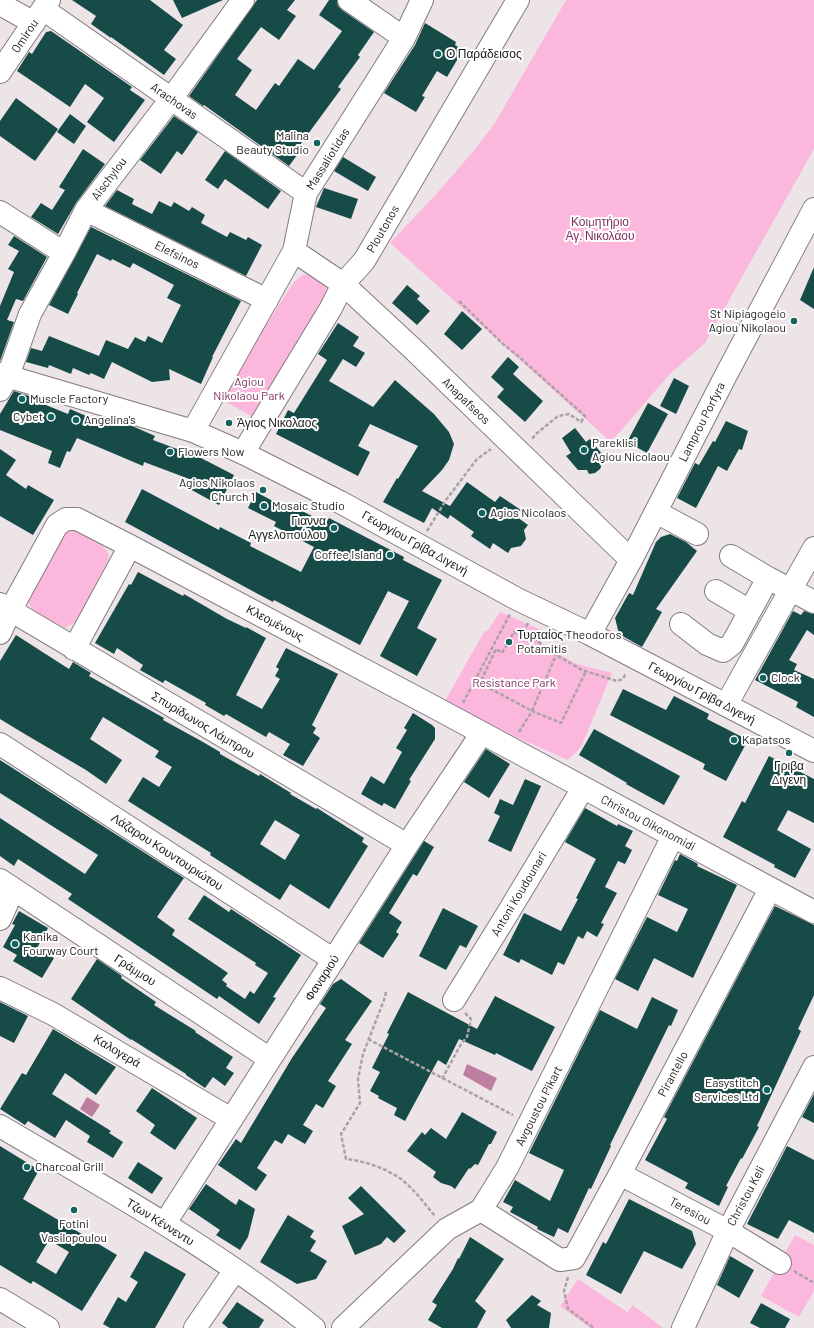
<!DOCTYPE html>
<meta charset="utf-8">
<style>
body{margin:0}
canvas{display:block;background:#ede4e8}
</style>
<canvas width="814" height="1328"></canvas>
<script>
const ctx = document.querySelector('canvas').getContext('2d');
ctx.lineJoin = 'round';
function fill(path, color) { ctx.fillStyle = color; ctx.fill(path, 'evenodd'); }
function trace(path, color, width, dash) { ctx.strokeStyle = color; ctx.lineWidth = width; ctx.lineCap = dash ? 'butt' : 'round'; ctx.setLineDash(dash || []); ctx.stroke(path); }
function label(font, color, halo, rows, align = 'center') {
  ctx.font = font + ' Barlow,sans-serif'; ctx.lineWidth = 4; ctx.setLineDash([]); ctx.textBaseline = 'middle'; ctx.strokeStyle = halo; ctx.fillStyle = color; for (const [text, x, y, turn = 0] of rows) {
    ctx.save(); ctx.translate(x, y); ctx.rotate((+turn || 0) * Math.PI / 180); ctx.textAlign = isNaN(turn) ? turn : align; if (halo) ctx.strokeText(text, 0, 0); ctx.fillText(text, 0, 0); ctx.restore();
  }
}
const green = new Path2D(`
 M566 0H814V149L705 343 669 375 611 442 390 243 440 190 475 149 495 123Z
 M302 275H313L325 280 329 298 255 418 218 398 294 282Z
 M75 530C88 534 103 542 109 555L108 560 76 622 65 628C54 622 30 613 28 601L62 536 68 531Z
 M500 612 541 630V644L577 664 612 673 581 747 568 760 516 737 445 701 484 632 488 630Z
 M795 1235 814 1245V1291L799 1317 761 1296Z
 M578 1279 627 1312 633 1305 663 1328H590L560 1306Z`);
const water = new Path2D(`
 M467 1064 497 1078 491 1091 463 1075Z
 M87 1097 100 1105 92 1117 80 1109Z`);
const building = new Path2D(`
 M72 0H150L183 25 164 50 176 59 164 75 111 37V38L91 24 96 16Z
 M173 0H223L182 18Z
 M257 0H295L287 10 296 16 279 40 261 27 237 59 252 70 235 95 256 110 275 83 279 86 298 59 314 70 342 31 319 15 329 0H337L338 6 342 10 374 32 358 55 360 57 338 87 341 89 297 149 300 151 289 166 204 105 203 106 189 96Z
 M425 23 456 42 455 45 463 50 447 77 437 71 422 96 425 97 416 112 384 93 415 45Z
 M51 31 132 87 130 90 145 100 114 142 87 122 104 98 85 84 70 107 17 71 29 52 32 54 46 32Z
 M16 98 58 129 35 161 0 136V121Z
 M70 114 86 126 74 144 57 132Z
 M174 116 198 132 182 155 177 151 161 174 140 160Z
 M83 149 105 164 76 203 58 234 31 217 41 203 52 210 65 190 59 187Z
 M225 151 281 191 268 209 225 179 218 189 205 180Z
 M343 157 376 177 368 191 334 171Z
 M324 188 358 199 351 219 316 207Z
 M117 190 134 199 132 204 152 214 159 201 171 207 174 202 189 211 192 207 205 215 201 223 227 237 230 232 246 240 248 237 262 245 246 276 105 206Z
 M91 227 241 301 212 357H213L201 384 169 369 170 380 152 382 112 362 104 379 91 373 89 375 73 368 71 374 49 365 48 368 26 362 31 348 42 351 49 336 99 356 106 340 128 349 135 337 145 342 148 336 162 343 181 305 167 298 174 285 133 263 130 268 112 259 111 261 97 254 77 293 78 294 68 314 49 305Z
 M14 236 47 257 23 301 16 299 7 320 14 322 0 361V306L14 272 8 269 19 251 8 245Z
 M814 267V309L800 300Z
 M407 285 420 296 417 299 430 311 417 325 392 303Z
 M462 311 482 329 462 350 444 334Z
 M338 323 359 337 353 346 365 353 356 367 343 359 329 381 373 407 395 380 434 414 449 432 454 444 449 460 442 470 422 491 450 506 467 482 495 502 500 496 521 510 517 517 528 525 524 530 526 539 521 546 511 548 508 553 493 543 490 549 471 536 474 532 450 515 448 519 432 508 424 523 383 502 397 478 398 479 418 446 370 424 358 446 370 452 358 476 276 434 288 410 294 413 327 360 318 354Z
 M508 357 519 367 513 374 543 401 525 422 497 397 504 389 491 377Z
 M674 378 689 386 676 414 660 406Z
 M14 391 32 397 31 399 68 414 70 409 109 426 112 420 130 425 155 436 153 440 201 458 234 475 219 505 188 488 192 480 144 462 143 466 77 438 70 452 67 451 60 468 48 463 52 451 0 430V414Z
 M648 403 668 414 647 453 627 442Z
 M726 421 748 431 742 450 739 449 727 471 718 466 696 508 677 498 695 463 699 465 713 441 715 442Z
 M575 428 586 442 590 439 602 454 599 456 601 467 600 469 595 473 589 474 587 470H578L566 456 571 453 562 438Z
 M0 449 16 460 6 475 26 489 28 485 54 500 33 535 0 516Z
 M142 489 219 530 220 527 251 543 250 546 301 572 314 547 274 526 276 522 248 508 256 492 284 507 286 503 326 523 329 518 404 557 403 560 442 580 417 628 437 639 417 676 380 656 409 601 388 591 360 645 274 600 273 602 258 594 125 522Z
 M670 534 686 542 697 551 656 609 662 612 642 647 619 634 615 618 629 593 633 595 656 542 661 537Z
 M138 572 183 596 184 594 227 619 246 628V627L266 638 236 695 262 709 280 679 275 676 279 669 276 667 286 648 338 674 312 725 316 728 313 733 320 738 303 766 283 755 290 744 269 732 266 737 226 714 224 716 205 705 206 703 165 680 163 683 140 670 143 665 117 648 114 654 95 643 129 584 131 585Z
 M793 611 801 615 804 611 814 614V635L807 630 789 660 797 664 794 670 814 679V717L796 707 798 702 755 680Z
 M16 635 69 669 73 662 91 673 89 676 164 718 163 720 203 742 220 752V754L259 776 260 774 291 793 290 794 316 809 317 808 364 838 362 842 368 846 329 909 290 884 280 900 210 855 211 853 128 801 143 777 159 787 172 767 155 757 159 751 103 717 90 739 122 760 106 784 86 770 23 733 0 719V661ZM275 820 300 835 285 860 260 844Z
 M623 689 666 710 674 696 709 714 707 719 748 740 726 781 703 769 705 764 610 715Z
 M413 713 432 725 435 728V739L409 780 411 781 395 809 384 803 382 806 361 794 371 776 384 784 402 752 396 748 407 730 404 728Z
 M594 729 680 776 664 805 626 784 627 783 579 755Z
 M486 749 510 764 489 798 464 782Z
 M769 756 814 779V823L788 810 777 830 811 849 795 878 774 867 775 865 723 837 742 801 745 803Z
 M0 760 184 878 157 917 175 930 172 935 228 973 222 980 227 984 226 986 245 999 250 991 254 994 268 973 255 965 256 963 188 919 204 895 229 912 231 909 301 955 273 997 276 998 259 1024 219 996 217 999 104 923 68 899 72 894 18 859 14 866 0 856V818L85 874 98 855 0 793Z
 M525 779 541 786 511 852 488 841 500 816 494 813 500 799 513 805Z
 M585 808 617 826 618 824 633 831 625 846 632 850 625 864 618 861 605 887 617 893 601 923 604 924 597 937 587 931 583 939 578 936 564 965 558 962 552 975 521 959 519 963 503 955 524 913 561 931 578 899 576 898 596 859 565 842Z
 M424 841 434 847 417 876 413 874 389 913 402 922 396 932 399 934 383 958 359 943Z
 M680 854 698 864 697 866 737 885 693 978 654 958 638 991 615 979 647 917 677 932 688 909 658 895 675 860 677 861Z
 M775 906 814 925V995L798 1029 801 1031 757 1126 759 1127 742 1159 741 1158 726 1186 728 1187 719 1206 685 1188 688 1183 645 1160 667 1119 664 1117Z
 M443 908 478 926 466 948 460 945 446 970 419 956Z
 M19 911 48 928 37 948 54 958 42 978 13 961 17 955 3 947 15 925 12 924Z
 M97 959 122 976 121 978 156 1002 154 1005 196 1031 195 1032 233 1057 226 1068 234 1073 225 1086 213 1077 205 1088 186 1075V1074L131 1039V1040L71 999Z
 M341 979 372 1001 345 1040 352 1044 328 1081 336 1086 323 1108 316 1104 303 1125 313 1131 305 1144 288 1134 282 1144 275 1140 257 1168 267 1175 256 1191 218 1165 236 1139 241 1143 292 1058 326 1008 320 1004 333 984Z
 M408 992 477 1029 495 996 555 1027 532 1071 496 1053 495 1055 459 1039 446 1065 438 1060 405 1121 394 1115 397 1108 378 1098 379 1096 370 1091 380 1072 372 1068 389 1034 387 1033Z
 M652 997 678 1010 671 1026 669 1025 636 1092 610 1145 611 1146 591 1189 589 1188 568 1233 558 1228 554 1237 537 1229 538 1227 510 1212 513 1207 503 1202 515 1180 550 1201 564 1170 529 1153 600 1010 637 1029Z
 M0 1002 28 1016 14 1043 0 1036Z
 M53 1029 116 1067 96 1095 65 1073 52 1094 111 1131 109 1133 123 1142 113 1158 87 1142 90 1136 66 1120 55 1138 28 1121 25 1125 0 1109 22 1073 26 1075Z
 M152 1088 197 1118 175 1150 150 1133 155 1125 136 1111Z
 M814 1094V1123L802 1117Z
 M462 1112 497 1132 491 1144H489L478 1165 475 1164 470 1169 469 1168 455 1189 451 1186 441 1183 433 1177 436 1172 407 1151 422 1132 425 1135 431 1128 446 1139Z
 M0 1146 39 1170 23 1199 117 1255 82 1311 33 1281 31 1284 0 1265ZM49 1240 69 1252 56 1274 36 1262Z
 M787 1146 814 1160V1233L789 1220 778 1239 747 1224Z
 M138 1162 163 1178 152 1194 128 1178Z
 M206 1184 236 1205 239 1199 255 1209 248 1237 240 1250 216 1235 220 1230 189 1209Z
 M361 1186 406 1231 394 1243 387 1237 381 1244 355 1255 342 1226 364 1214 348 1198Z
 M629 1199 692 1231 696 1244 682 1269 644 1251 621 1294 586 1275 603 1242 606 1244Z
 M288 1215 314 1231 310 1237 316 1241 310 1251 327 1261 316 1279 297 1284 260 1262Z
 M470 1237 504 1259 475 1301 486 1311 477 1328H442L428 1320 437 1305 432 1302 453 1269 458 1258 459 1259Z
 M145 1251 186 1274 155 1328H110L103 1324 118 1297 126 1302 138 1282 130 1277Z
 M730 1256 754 1270 739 1298 717 1285Z
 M532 1295 541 1301 537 1305 551 1313 549 1328H511L506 1320Z
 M237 1302 264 1320 259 1328H228L222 1323Z
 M761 1303 790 1319 785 1328H760L750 1323Z`);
const path = new Path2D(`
 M459 301 503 344 517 355 585 416 581 422 569 414 558 416 536 434 532 439
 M427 531 446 500 477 459 491 449
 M528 623 522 635 514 632 502 653 496 649 480 683 532 711 556 655 563 641
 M524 631 556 655 582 670 617 681 623 679 626 673
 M463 703 510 614
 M519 732 532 711 561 723 586 671
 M386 992 384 1000 363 1054 358 1079 360 1103 341 1134 346 1159C365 1161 385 1168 401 1179 413 1188 425 1204 435 1216
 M368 1039 513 1115
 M442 1079 461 1044 467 1037 471 1019 465 1013
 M794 1271 814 1283
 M568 1277 564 1291 568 1309 594 1328`);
const minor = new Path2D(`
 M349 0 404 38
 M0 4 34 23
 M43 9 306 193
 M0 72 49 0
 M86 210 267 300
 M0 212 64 253
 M294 251 343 284 413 349 631 560
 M0 390 8 376 30 314 64 253 86 210 171 99 243 0
 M193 431 294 251 306 193 404 38 422 0
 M243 453 331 308 343 284 364 261 518 0
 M656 512 697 534
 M731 556 768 578 814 602
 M716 591 750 611
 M0 604 407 845
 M681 624 707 644 723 651 732 644 768 578
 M0 633 10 611 57 525 66 519H77L130 546 434 707 814 912
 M590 634 631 560 726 375 814 209
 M74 649 130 546
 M726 705 814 548
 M0 744 334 960
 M0 880 270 1059
 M0 919 13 890
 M0 988 53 1014 231 1119
 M454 1000 509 911 583 788
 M0 1126C107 1189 217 1250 314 1328
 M620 1174 728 1231 780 1263
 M481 1210 560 1260 574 1258 620 1174 770 889
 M165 1223 407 845 482 733
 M0 1299 48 1328
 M195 1328 235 1270
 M343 1328 447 1229 481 1210 507 1168 673 836
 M683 1328 728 1231 814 1067`);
const major = new Path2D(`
 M0 374 193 431 243 453 340 502 517 599 590 634 814 751`);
const markers = [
 [438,54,4,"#15635e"],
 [317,143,4,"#15635e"],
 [794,321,4,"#15635e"],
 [22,399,4,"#15635e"],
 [51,417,4,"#15635e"],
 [76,420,4,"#15635e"],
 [229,423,4,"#15635e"],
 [584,450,4,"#15635e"],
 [170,452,4,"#15635e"],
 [263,490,4,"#15635e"],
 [264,506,4,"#15635e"],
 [482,513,4,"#15635e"],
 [334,528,4,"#15635e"],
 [390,555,4,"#15635e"],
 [509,642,4,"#15635e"],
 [763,678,4,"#15635e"],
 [734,740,4,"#15635e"],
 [789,753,4,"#15635e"],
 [15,944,4,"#15635e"],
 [767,1090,4,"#15635e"],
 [27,1167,4,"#15635e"],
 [74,1210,4,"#15635e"]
];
const streetNames = [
 ["Omirou",25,36,-56],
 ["Arachovas",174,101,35],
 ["Massaliotidas",328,159,-58],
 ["Aischylou",109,179,-53],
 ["Ploutonos",383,229,-60],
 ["Elefsinos",177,255,26],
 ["Anapafseos",466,401,44],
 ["Lamprou Porfyra",702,422,-63],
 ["Γεωργίου Γρίβα Διγενή",415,543,29],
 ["Κλεομένους",275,623,28],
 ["Γεωργίου Γρίβα Διγενή",702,693,28],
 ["Σπυρίδωνος Λάμπρου",203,725,31],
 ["Christou Oikonomidi",648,823,28],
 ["Λάζαρου Κουντουριώτου",167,852,33],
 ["Antoni Koudounari",519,894,-59],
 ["Γράμμου",135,970,33],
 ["Φαναριού",322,978,-57],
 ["Καλογερά",117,1051,31],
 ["Pirantello",673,1074,-62],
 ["Avgoustou Pikart",539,1106,-63],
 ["Christou Keli",746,1196,-62],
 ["Teresiou",690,1211,28],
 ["Τζων Κέννεντυ",160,1222,32]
];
const poiNames = [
 ["Ο Παράδεισος",446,54],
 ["Malina",309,136,"right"],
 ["Beauty Studio",309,150,"right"],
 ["St Nipiagogeio",786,314,"right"],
 ["Agiou Nikolaou",786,328,"right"],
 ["Muscle Factory",30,399],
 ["Cybet",43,417,"right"],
 ["Angelina's",84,420],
 ["Άγιος Νικολαος",237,423],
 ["Pareklisi",592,443],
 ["Agiou Nicolaou",592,457],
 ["Flowers Now",178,452],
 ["Agios Nikolaos",255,483,"right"],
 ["Church 1",255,497,"right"],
 ["Mosaic Studio",272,506],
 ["Agios Nicolaos",490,513],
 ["Γιαννα",326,521,"right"],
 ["Αγγελοπούλου",326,535,"right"],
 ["Coffee Island",382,555,"right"],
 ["Τυρταίος Theodoros",517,635],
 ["Potamitis",517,649],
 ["Clock",771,678],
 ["Kapatsos",742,740],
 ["Γριβα",789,766,"center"],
 ["Διγενη",789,780,"center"],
 ["Kanika",23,937],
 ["Fourway Court",23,951],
 ["Easystitch",759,1083,"right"],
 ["Services Ltd",759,1097,"right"],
 ["Charcoal Grill",35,1167],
 ["Fotini",74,1224,"center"],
 ["Vasilopoulou",74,1238,"center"]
];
const parkNames = [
 ["Κοιμητήριο",600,222],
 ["Αγ. Νικολάου",600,236],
 ["Agiou",249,382],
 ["Nikolaou Park",249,396],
 ["Resistance Park",514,683]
];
fill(green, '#fcb8dc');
fill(water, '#be7ea1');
fill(building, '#174b48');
trace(minor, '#827b7f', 24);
trace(major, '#827b7f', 24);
trace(path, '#aaa3a6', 2.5, [4, 2]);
trace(minor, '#fff', 22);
trace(major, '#fff', 22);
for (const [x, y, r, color] of markers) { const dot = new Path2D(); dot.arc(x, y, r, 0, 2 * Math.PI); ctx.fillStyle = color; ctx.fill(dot); trace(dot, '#fff', 1.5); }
label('12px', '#1c191a', '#fff', streetNames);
label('12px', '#1c191a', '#fff', poiNames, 'left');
label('12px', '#7d2f5e', '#fff', parkNames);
</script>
